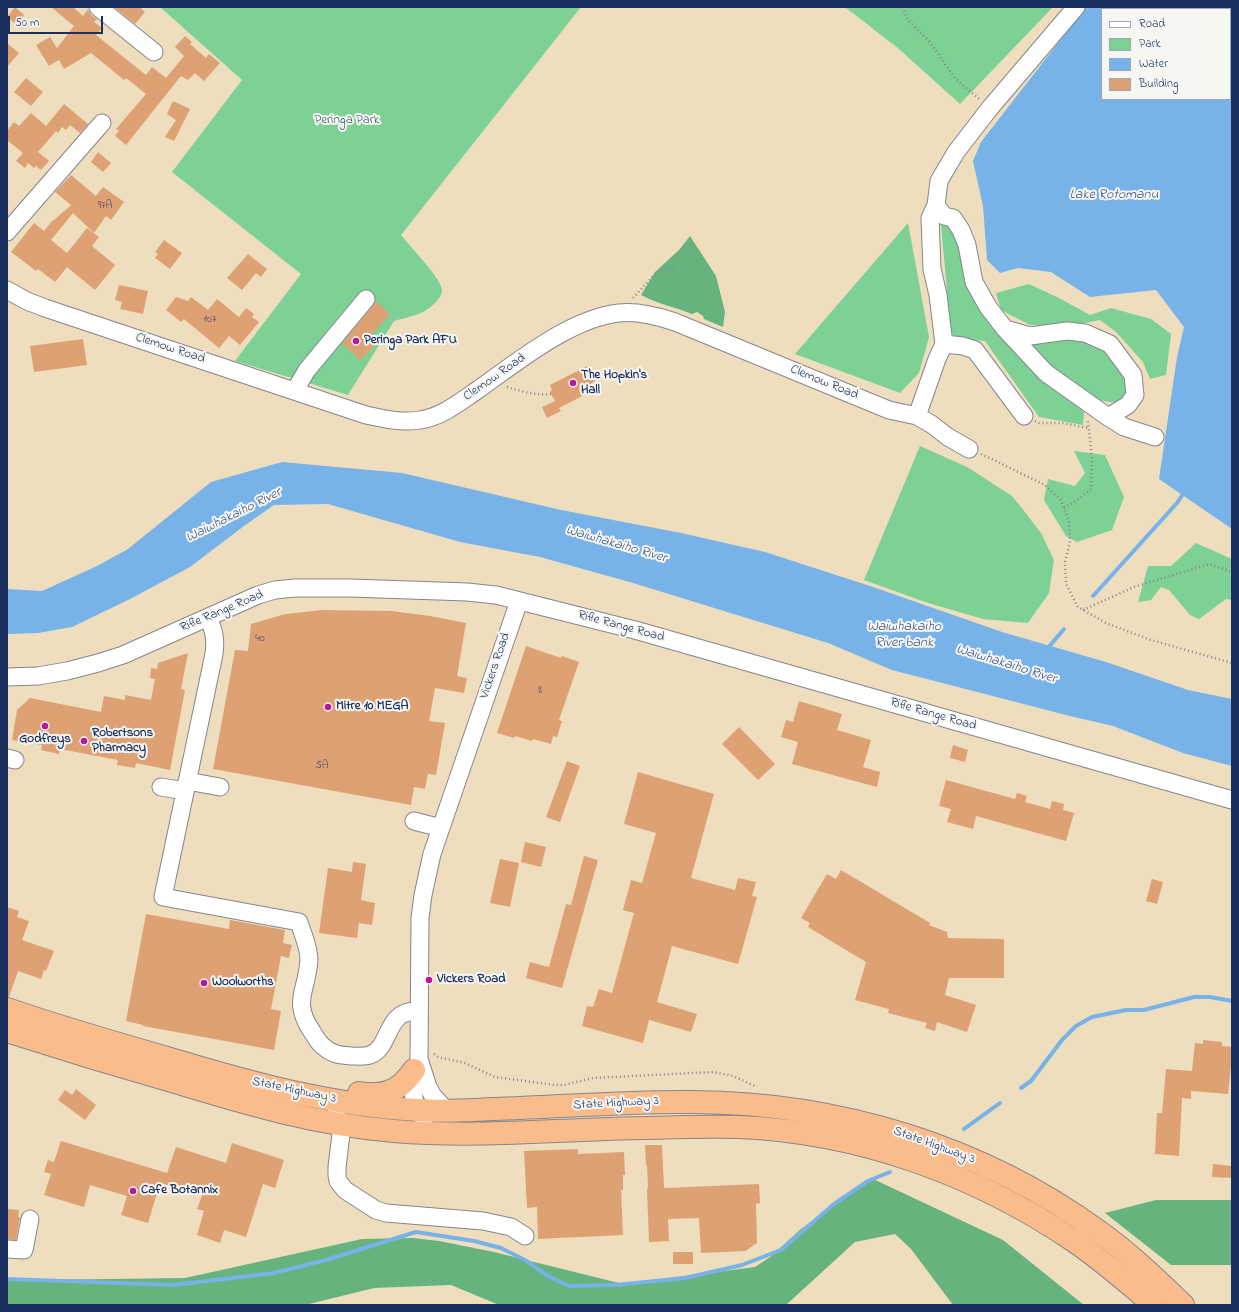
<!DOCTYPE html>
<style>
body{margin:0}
#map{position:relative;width:1239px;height:1312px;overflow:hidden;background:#eedebd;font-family:"Indie Flower",sans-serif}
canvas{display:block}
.frame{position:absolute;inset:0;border:8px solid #1b2f5e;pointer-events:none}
.legend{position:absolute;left:1101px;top:8px;width:130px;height:92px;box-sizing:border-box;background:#f6f6f2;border:1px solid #9ea6b7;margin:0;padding:5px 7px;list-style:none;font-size:12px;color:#1b2f5e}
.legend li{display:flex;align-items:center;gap:8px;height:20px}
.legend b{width:20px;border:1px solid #9ea6b7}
.scale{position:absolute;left:8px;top:16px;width:95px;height:18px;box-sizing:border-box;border:2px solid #1b2f5e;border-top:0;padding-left:5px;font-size:12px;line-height:14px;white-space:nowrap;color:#1b2f5e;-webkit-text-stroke:3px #f6f6f2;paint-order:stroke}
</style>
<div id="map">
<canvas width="1239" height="1312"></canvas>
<div class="frame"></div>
<ul class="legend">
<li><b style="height:5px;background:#fff"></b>Road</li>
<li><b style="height:11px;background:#7dd194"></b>Park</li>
<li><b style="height:11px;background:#77b2e8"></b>Water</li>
<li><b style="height:11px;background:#dda174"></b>Building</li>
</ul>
<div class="scale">50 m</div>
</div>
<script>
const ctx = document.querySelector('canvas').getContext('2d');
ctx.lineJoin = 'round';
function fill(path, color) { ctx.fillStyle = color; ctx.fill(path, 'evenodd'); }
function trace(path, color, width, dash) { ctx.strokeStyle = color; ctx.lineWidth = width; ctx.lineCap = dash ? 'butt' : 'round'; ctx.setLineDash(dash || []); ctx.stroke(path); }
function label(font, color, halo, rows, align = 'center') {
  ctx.font = font + ' "Indie Flower",sans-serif'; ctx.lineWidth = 4; ctx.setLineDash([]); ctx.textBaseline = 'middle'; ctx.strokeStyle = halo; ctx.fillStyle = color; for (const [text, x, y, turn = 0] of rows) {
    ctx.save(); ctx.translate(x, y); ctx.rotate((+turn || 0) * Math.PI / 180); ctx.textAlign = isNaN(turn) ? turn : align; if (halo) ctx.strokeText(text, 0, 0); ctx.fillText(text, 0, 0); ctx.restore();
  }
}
const green = new Path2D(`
 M160 7H581L401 235C409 246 444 280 442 292 440 300 430 308 423 312 415 316 403 318 394 321L348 395 235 361 301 274 172 172 242 80Z
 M845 7H1053L960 104 899 49Z
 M908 223 929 337 919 373 900 393 795 354Z
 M949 223 959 236 963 263 1044 379 1084 412 1083 425 1039 417 985 341 960 340 951 333 941 225Z
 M1029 284 1059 298 1090 315 1111 308 1151 319 1171 334 1166 375 1150 379 1143 362 1116 332 1100 320 1069 326 1030 325 1001 310 996 293Z
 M1068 338 1091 340 1109 351 1123 368 1129 390 1117 403 1097 400 1043 364 1026 343Z
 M920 446 967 467 1012 496 1021 507 1041 533 1054 560 1049 593 1028 623 983 619 928 603 864 580Z
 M1074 451 1105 455 1124 497 1112 530 1077 542 1066 536 1044 500 1048 479 1075 486 1085 473Z
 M1196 543 1232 559V600L1226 599 1199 619 1190 615 1169 590 1161 587 1151 600 1138 602 1148 566H1171Z`);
const forest = new Path2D(`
 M690 236 716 276 725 312 723 327 704 319 703 316 697 312 692 314C675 307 657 304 641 295L655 272 679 250Z
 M871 1178 1003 1240 1084 1305H953L911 1249 895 1234 855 1242 786 1305H499L451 1285 374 1288 305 1305H7V1278L32 1280 185 1278 362 1239 413 1238 439 1241 494 1252 623 1284 755 1267 770 1257 801 1229Z
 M1156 1200H1232V1265H1171L1105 1213Z`);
const water = new Path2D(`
 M1086 7H1232V529L1159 479 1177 357 1184 327 1156 290 1090 297 1051 272 1018 268 1000 273 987 260 983 206 973 161 981 142ZM1102 9H1230V99H1102Z
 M282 462 402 473 561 510 681 533 765 552 873 587 1002 632 1106 662 1188 690 1232 699V766L1183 753 1113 726 1070 716 892 670 828 643 633 583 540 557 460 542 328 504 274 505 244 526 190 567 130 599 72 627 38 633 7 634V589L42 591 97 566 128 549 211 482Z`);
const stream = new Path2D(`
 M1093 596 1177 503 1185 491
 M1047 649 1064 629
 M1021 1088 1031 1081 1062 1040 1076 1026 1092 1017 1126 1010H1144L1194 997H1210L1232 1001
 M964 1129 1000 1103
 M7 1279 173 1285 274 1273 326 1260 416 1232 474 1241 501 1248 525 1260 548 1276 569 1286 616 1285 685 1278 742 1265 781 1250 834 1204 868 1181 890 1172`);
const building = new Path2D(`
 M15 7 24 15 17 25 7 17Z
 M51 7H73L83 16 88 9 91 15 97 19 94 22 102 28 96 35 146 75 152 67 166 78 184 56 175 47 185 36 192 42 190 44 206 58 209 54 220 63 204 81 195 73 188 80 181 76 126 145 115 136 119 131 116 129 146 94 126 78 124 80 91 53 64 69 59 60 49 66 36 45 50 37 57 48 74 26Z
 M114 7H140L145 12 135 24Z
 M7 43 19 53 7 67Z
 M26 78 43 92 31 106 14 92Z
 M173 101 190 109 174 141 165 137 176 120 167 114Z
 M64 104 88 124 80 133 70 125 66 130 62 127 58 133 56 131 38 152 49 161 41 170 36 166 34 168 28 163 25 168 16 161 23 153 7 140V131L14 122 19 126 31 113 46 126Z
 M98 152 111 163 103 172 91 162Z
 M71 175 96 196 103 187 124 202 111 220 106 216 94 233 73 213 51 240 67 253 87 228 99 237 92 246 115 265 95 290 67 267 55 282 38 269 36 271 11 252 34 223 44 231 53 220H54L71 205 55 192Z
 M164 240 182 253 170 269 155 258 158 254 155 252Z
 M248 254 267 269 261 277 256 273 242 290 227 278Z
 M119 285 148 291 143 314 120 309 122 302 115 300Z
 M176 297 188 301 191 297 208 310 217 299 239 317 246 308 254 314 252 317 259 322 240 345 229 336 219 348 184 319 181 322 166 310Z
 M376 301 390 314 369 338 376 344 361 360 342 344Z
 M83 339 87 365 34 372 30 346Z
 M587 366 595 381 587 386 590 392 559 408 561 411 547 418 542 407 555 401 550 392 552 390 550 385Z
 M323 610 392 611 430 616 466 623 457 676 467 678 464 693 435 688 429 721 445 723 436 775 428 774 425 789 414 787 411 805 213 769 235 650 248 651 251 624 285 614Z
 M526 646 561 658 562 656 579 662 559 720 562 721 557 737 553 736 551 744 533 739 532 741 515 736 514 738 497 733Z
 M188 653 181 689 185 690 170 770 136 763 135 768 117 765 118 760 60 749 59 754 41 750 42 745 12 740 17 710 30 698 101 712 104 696 125 700V695L151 700 155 679 150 678 151 668 157 669 158 663Z
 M799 701 842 714 837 730 871 740 863 767 880 772 877 787 792 764 798 742 781 737 786 720 793 722Z
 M739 727 775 764 758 780 722 744Z
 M953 745 968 750 965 762 950 758Z
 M567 761 580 766 560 822 546 817Z
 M638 772 714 794 691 878 735 890 738 878 756 882 752 896 757 897 738 964 672 946 657 1002 697 1014 691 1032 649 1020 643 1043 582 1026 587 1006 593 1007 599 989 612 993 634 913 623 910 631 880 642 883 656 833 624 824Z
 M946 780 1015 799 1017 793 1027 796 1025 802 1050 809 1052 801 1064 804 1063 810 1074 813 1066 841 976 816 973 829 947 822 951 809 939 806Z
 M525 842 546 847 541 867 521 862Z
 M584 856 598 860 562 988 526 978 530 962 549 967 566 904 571 905Z
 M500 859 519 863 510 907 490 903Z
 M353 862 366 864 361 900 375 903 372 925 359 923 357 938 319 933 328 868 352 872Z
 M841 870 930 923 929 925 947 932 948 938 1004 939V978H949L945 995 976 1005 967 1032 937 1022 935 1031 925 1028 927 1023 888 1013 889 1009 855 1000 866 962 808 927 810 923 801 918 827 874 836 879Z
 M1152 879 1163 882 1157 904 1146 901Z
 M7 907 19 911 17 917 29 921 22 940 54 951 46 971 44 970 41 979 18 971 9 997H7Z
 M146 914 229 929 230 920 285 930 283 943 292 945 289 958 281 956 271 1009 281 1011 274 1050 143 1026V1025L126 1021Z
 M1203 1040 1222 1042V1046L1232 1047V1066H1231L1228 1094 1191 1091V1099L1182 1098 1179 1156 1155 1154 1157 1113H1162L1166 1069 1192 1071 1195 1043 1203 1044Z
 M76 1089 96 1105 85 1120 58 1100 65 1090 72 1095Z
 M61 1141 167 1173 176 1147 226 1163 232 1143 284 1160 275 1188 263 1184 246 1237 224 1230 220 1243 197 1235 204 1211 197 1209 203 1193 178 1185 177 1188 160 1183 148 1223 121 1215 127 1196 90 1185 84 1207 44 1195 51 1174 44 1172 48 1160 54 1162Z
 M645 1145H662L664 1188 759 1184 760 1203 756 1204 757 1243 748 1249 746 1251 701 1253 699 1218 668 1219 669 1241 649 1242 647 1189 648 1188 647 1165H646Z
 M578 1149V1154L624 1152 625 1175H623V1190H621L623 1235 538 1239 537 1207 527 1208 524 1151Z
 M1213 1164 1232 1166V1178L1212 1177Z
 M7 1209 19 1210 18 1217H20L16 1240 7 1239Z
 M673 1252H693V1264H673Z`);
const path = new Path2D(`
 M902 7 908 20 929 41 955 78 979 99
 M633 298 657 272 670 268 676 271
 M507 387C521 391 536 396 551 394
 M1035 421 1039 423H1062L1089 428
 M981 454 1045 485 1061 500 1069 521 1070 542 1065 562 1066 584 1078 607 1106 623 1151 640 1232 663
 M1064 508 1079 499 1091 489 1092 458 1088 421
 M1083 610 1134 587 1209 564 1232 572
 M434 1054 438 1057 465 1063 495 1077 555 1085H564L593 1078 713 1072 733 1076 757 1087`);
const minor = new Path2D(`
 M98 7 154 52
 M936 205 944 216 953 218 961 230 967 245 974 282 988 307 1005 329 1030 336 1067 331 1085 333 1110 344 1133 375 1135 395 1128 405 1108 417 1046 373 1005 329
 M7 232 102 123
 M7 290 27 301 45 308 366 415C384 419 402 423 420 420 442 417 461 401 479 389 517 362 571 318 619 313 638 311 657 316 675 322L889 410 917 416 931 424 948 437 969 449
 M944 344 963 346 975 350 1024 416
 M295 390 307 370 366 299
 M917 416 937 359 944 344 938 295 932 269 930 218 936 205 939 181 956 152 990 108 1076 7
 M1108 417 1124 427 1155 437
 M208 617C214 631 216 638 214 654L163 897 299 922C303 935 309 947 309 960 307 991 292 1001 311 1030 315 1036 318 1043 324 1047 333 1055 341 1055 352 1056 358 1056 364 1057 370 1055 392 1047 384 1010 418 1011
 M7 677 38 676 67 671 98 663 123 655 258 595 275 590 295 588H351L467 592 496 595 635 630 1232 800
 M7 758 15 760
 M187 781 220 787
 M161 787 185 791
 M414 821 441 828
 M417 1064C413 1072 412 1094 415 1102 417 1108 421 1113 424 1119
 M447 1111 433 1096 428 1087 419 1059 420 918 423 895 432 854 519 601
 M336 1113 341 1134 337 1167V1175L338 1181 345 1190 376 1210 386 1213 483 1221 511 1227 525 1236
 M7 1249 24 1250 30 1219`);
const highway = new Path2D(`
 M7 1009C62 1028 118 1044 174 1060 254 1084 335 1106 419 1110 444 1112 469 1110 494 1109 560 1107 627 1101 694 1102 838 1103 981 1146 1098 1231 1129 1253 1156 1279 1183 1305
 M7 1031C63 1049 119 1066 175 1082 247 1104 319 1125 394 1131 479 1138 563 1129 648 1128 678 1127 709 1126 739 1127 859 1132 975 1174 1074 1241 1102 1260 1128 1283 1154 1305
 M359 1093C384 1097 399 1092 414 1070`);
const markers = [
 [356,341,4,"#b5179e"],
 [573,383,4,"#b5179e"],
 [328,707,4,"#b5179e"],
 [45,726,4,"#b5179e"],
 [84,741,4,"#b5179e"],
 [429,980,4,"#b5179e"],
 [204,983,4,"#b5179e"],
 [133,1191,4,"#b5179e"]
];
const numberNames = [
 ["97A",105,206],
 ["107",210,320],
 ["40",260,639],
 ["8",540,691],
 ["5A",322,766]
];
const parkNames = [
 ["Peringa Park",347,121]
];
const poiNames = [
 ["Peringa Park AFU",364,341],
 ["The Hopkin's",581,376],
 ["Hall",581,391],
 ["Mitre 10 MEGA",336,707],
 ["Robertsons",92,734],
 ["Pharmacy",92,749],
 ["Godfreys",45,740,"center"],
 ["Vickers Road",437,980],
 ["Woolworths",212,983],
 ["Cafe Botannix",141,1191]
];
const streetNames = [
 ["Clemow Road",170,349,18],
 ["Clemow Road",495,378,-35],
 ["Clemow Road",824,383,22],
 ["Rifle Range Road",222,612,-23],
 ["Rifle Range Road",621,627,15],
 ["Vickers Road",496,666,-71],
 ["Rifle Range Road",933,715,16],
 ["State Highway 3",294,1091,12],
 ["State Highway 3",616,1104,-3],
 ["State Highway 3",934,1146,20]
];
const waterNames = [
 ["Lake Rotomanu",1114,196],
 ["Waiwhakaiho River",234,516,-27],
 ["Waiwhakaiho River",616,545,16],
 ["Waiwhakaiho",904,628],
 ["River bank",904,644],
 ["Waiwhakaiho River",1006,665,17]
];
fill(green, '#7dd194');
fill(forest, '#66b37e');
fill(water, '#77b2e8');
trace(stream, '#77b2e8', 4);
fill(building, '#dda174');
trace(minor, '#84868e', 19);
trace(highway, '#84868e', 24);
trace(path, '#84868e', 2.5, [1, 3]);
trace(minor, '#fff', 17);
trace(highway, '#fabc8b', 22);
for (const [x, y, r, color] of markers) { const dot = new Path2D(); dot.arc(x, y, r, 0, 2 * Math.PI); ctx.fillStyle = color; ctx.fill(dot); trace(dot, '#f6f6f2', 1.5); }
label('11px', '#4c4c64', null, numberNames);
label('13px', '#34586c', '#f6f6f2', parkNames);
label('bold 13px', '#1b2f5e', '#f6f6f2', poiNames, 'left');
label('13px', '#1b2f5e', '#f6f6f2', streetNames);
label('italic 14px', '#375687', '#f6f6f2', waterNames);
</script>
